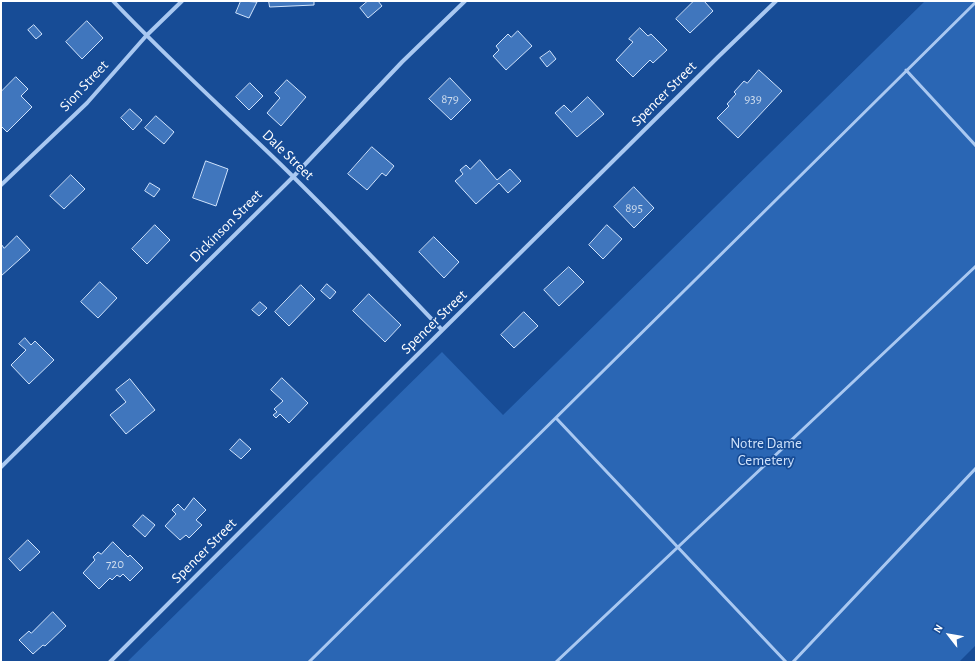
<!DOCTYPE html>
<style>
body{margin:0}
#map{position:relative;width:977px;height:663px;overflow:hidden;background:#174c96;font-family:"Alegreya Sans",sans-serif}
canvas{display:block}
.frame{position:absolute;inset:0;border:2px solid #fff;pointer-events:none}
.north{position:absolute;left:929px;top:615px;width:40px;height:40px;-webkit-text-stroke:3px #174c96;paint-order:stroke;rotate:301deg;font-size:11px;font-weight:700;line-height:16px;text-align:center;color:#fff}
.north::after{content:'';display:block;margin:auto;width:14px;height:18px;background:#fff;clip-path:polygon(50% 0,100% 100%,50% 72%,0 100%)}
</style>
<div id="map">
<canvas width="977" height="663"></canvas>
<div class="frame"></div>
<div class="north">N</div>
</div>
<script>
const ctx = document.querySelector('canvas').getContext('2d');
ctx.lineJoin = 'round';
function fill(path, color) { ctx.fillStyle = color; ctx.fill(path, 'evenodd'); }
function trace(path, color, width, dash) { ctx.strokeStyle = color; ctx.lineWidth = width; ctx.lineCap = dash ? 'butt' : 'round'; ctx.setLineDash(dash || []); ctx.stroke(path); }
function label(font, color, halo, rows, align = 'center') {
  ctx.font = font + ' "Alegreya Sans",sans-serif'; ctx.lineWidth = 3.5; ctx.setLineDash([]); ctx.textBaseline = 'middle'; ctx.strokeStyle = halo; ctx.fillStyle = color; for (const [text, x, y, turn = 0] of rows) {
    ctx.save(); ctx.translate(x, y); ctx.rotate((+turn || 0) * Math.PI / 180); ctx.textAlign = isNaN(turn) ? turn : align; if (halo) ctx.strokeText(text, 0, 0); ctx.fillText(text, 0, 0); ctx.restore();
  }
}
const green = new Path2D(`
 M925 1H976V645L959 662H127L442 352 503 415Z`);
const building = new Path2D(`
 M241 1 257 2 249 18 236 13Z
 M269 1H314V5L270 7Z
 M368 1H378L382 6 368 18 360 8Z
 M694 1H704L713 11 690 33 676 19Z
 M87 21 103 38 82 59 66 42Z
 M34 25 42 34 36 39 28 30Z
 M640 28 648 36 651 34 667 50 653 63 650 60 633 77 616 60 633 42 629 39Z
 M518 31 532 46 506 70 493 56 499 50 496 46 508 34 511 37Z
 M550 51 556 59 547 67 540 58Z
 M759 70 782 91 738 138 717 118 729 106 727 104 736 94 734 92 744 81 747 83Z
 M16 77 28 89 21 96 32 107 7 132 1 126V92Z
 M450 78 471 100 451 120 429 99Z
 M287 80 306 97 281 126 267 113 280 98 275 93Z
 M250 83 263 96 249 110 236 97Z
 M588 97 604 114 577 137 555 113 564 105 571 112Z
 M130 109 142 120 133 130 121 118Z
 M156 116 174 132 164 144 145 128Z
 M372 147 394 166 386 176 382 173 367 190 348 174Z
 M480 160 497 180 510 169 521 181 508 193 499 183 476 204 455 181 463 174 460 170 466 165 470 169Z
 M206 161 228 169 216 206 193 198Z
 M71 175 85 189 64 209 50 196Z
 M150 183 160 189 154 197 145 191Z
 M634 187 654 208 634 228 614 207Z
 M155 225 170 240 147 264 132 249Z
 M607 225 622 239 603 259 589 245Z
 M17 236 30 250 1 276V244L4 248Z
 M434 237 459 262 444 278 419 252Z
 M569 267 584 282 559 306 544 290Z
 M100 282 117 298 98 318 81 302Z
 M327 284 336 292 330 299 321 291Z
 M301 285 315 299 289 326 275 312Z
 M369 294 401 325 385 342 353 311Z
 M260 302 267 308 259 316 252 310Z
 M524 312 538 326 514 348 501 335Z
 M25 338 31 345 35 341 54 360 29 384 11 365 26 350 19 344Z
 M282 378 308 403 289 423 280 414 276 418 273 415 277 412 274 409 283 401 271 390Z
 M130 379 155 410 126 434 110 415 126 402 116 390Z
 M240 439 251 449 241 459 230 450Z
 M194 498 206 510 196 520 202 525 189 538 186 535 180 540 165 526 176 514 172 510 178 504 184 510Z
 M143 515 155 525 145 537 133 526Z
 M28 540 40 552 20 571 9 559Z
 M113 542 128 557 130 555 143 568 130 581 123 574 120 577 117 575 112 580 110 578 99 589 83 573 95 560 93 557 98 552 101 554Z
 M53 612 66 626 45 646 43 645 33 654 19 640 29 631 31 633Z`);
const lane = new Path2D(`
 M906 70 976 146
 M556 418 786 662
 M309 662 976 2
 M556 662 976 266
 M793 662 976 468`);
const street = new Path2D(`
 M113 1C164 55 219 105 273 157 331 213 387 272 442 330
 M1 185 87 103 146 36 182 1
 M1 467 293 177 402 62 465 1
 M110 662 401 371 718 57 776 1`);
const numberNames = [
 ["879",450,99],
 ["939",753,99],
 ["895",634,208],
 ["720",115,564]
];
const streetNames = [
 ["Sion Street",84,86,-47],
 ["Spencer Street",664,94,-45],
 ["Dale Street",288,155,44],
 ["Dickinson Street",226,226,-45],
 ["Spencer Street",434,322,-44],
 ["Spencer Street",204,551,-45]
];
const parkNames = [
 ["Notre Dame",766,443],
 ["Cemetery",766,460]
];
fill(green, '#2a66b4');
fill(building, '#4076bd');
trace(building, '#d0e3fc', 1);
trace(lane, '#a9c8f1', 3);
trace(street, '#a9c8f1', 4);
label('13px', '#cfddee', null, numberNames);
label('15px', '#fff', '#174c96', streetNames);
label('15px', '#d0e3fc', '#174c96', parkNames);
</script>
